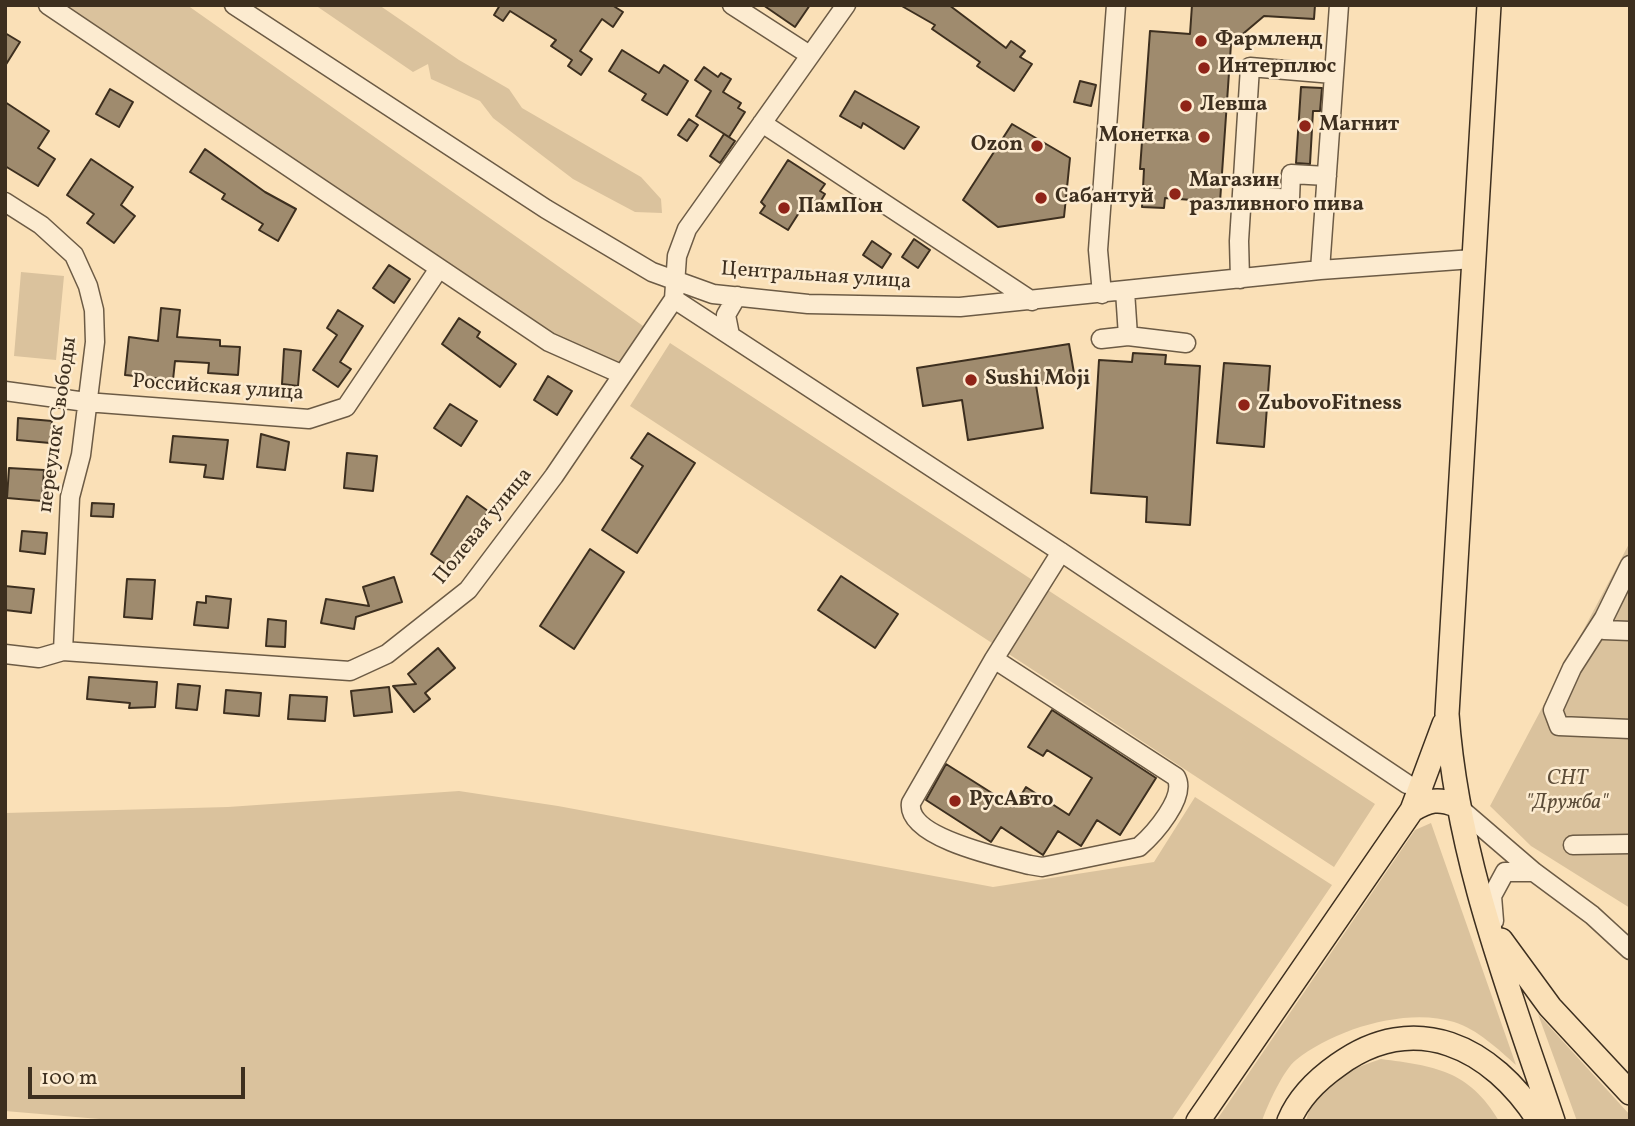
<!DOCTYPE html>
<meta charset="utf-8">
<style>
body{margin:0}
#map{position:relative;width:1635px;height:1126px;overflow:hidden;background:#fae0b7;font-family:Vollkorn,serif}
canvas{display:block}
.frame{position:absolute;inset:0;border:7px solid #3d2f1f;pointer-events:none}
.scale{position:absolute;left:28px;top:1067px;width:217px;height:32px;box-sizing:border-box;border:4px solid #3d2f1f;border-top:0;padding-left:9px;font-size:21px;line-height:24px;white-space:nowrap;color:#3d2f1f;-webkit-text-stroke:5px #fcebd0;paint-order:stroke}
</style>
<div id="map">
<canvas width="1635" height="1126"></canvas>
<div class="frame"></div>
<div class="scale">100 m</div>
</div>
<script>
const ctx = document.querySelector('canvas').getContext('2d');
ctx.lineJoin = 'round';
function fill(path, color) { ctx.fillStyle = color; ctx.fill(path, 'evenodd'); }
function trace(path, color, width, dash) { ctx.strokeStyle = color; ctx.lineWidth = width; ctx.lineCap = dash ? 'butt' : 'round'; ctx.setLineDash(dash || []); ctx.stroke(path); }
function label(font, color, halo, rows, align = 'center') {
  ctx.font = font + ' Vollkorn,serif'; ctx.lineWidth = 5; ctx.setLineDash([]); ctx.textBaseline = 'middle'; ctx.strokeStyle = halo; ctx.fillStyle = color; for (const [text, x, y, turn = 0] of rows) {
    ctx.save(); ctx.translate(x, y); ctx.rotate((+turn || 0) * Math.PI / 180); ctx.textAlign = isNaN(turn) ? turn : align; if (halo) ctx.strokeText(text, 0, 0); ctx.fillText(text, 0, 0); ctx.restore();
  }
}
const green = new Path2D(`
 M62 5H187L646 328 618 365 555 334 433 259Z
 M315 5H379L459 60 509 89 522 108 641 177 661 199 662 213 635 212 573 179 493 118 480 101 431 79 428 64 413 72Z
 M21 272 64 276 56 360 14 356Z
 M670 343 1375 804 1334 867 630 406Z
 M1630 542V908L1531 846 1490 806Z
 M459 791 558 806 993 887 1154 862 1195 797 1332 885 1171 1121H123L5 1111V813L228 807Z
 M1431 823 1516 1065C1498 1049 1477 1029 1454 1022 1407 1007 1334 1029 1296 1060 1284 1069 1267 1106 1262 1121H1216L1415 830Z
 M1538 1014 1630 1115V1121H1577Z
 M1381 1059C1434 1066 1469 1070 1499 1121H1306C1316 1081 1346 1071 1381 1059Z`);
const building = new Path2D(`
 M500 5H612L623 12 613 27 602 19 580 51 592 59 581 75 568 66 572 60 551 46 556 40 510 11 503 21 494 15Z
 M763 5H810L795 27Z
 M900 5H949L1006 48 1011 41 1025 51 1020 57 1032 64 1014 91 977 66 980 62 932 29 935 25Z
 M1192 5H1315L1314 19 1264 16 1231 44 1220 202 1165 198 1164 208 1142 207 1144 169H1140L1150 31 1190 34Z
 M5 33 20 42 5 66Z
 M622 50 659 73 664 65 688 81 667 115 642 100 646 94 609 71Z
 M704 67 718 77 721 73 731 79 723 92 741 103 738 108 745 112 729 137 696 116 711 91 695 80Z
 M1080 81 1096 85 1091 106 1074 102Z
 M1301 87 1322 88 1320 111H1313L1310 164 1296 163Z
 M110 89 133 102 119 127 96 114Z
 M855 91 919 127 904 149 863 123 861 128 840 116Z
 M5 102 49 131 38 148 55 159 38 186 5 166Z
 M689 119 698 125 687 141 678 135Z
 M1012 124 1070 158 1064 217 998 227 963 200Z
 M724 134 735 141 720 163 710 156Z
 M205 149 265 192 296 209 278 241 259 230 263 224 222 199 225 194 190 172Z
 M91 159 133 187 121 205 135 216 114 243 87 223 94 214 67 195Z
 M788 160 825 184 820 191 825 194 819 204 815 201 808 212 802 208 788 230 760 213 765 206 761 202Z
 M914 239 930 250 918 268 902 257Z
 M872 241 891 254 882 268 863 255Z
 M389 265 410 279 394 303 373 288Z
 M161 308 180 310 177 337 220 340V346L240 347 238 375 208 373 209 363 175 361 173 380 125 375 129 337 158 341Z
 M338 310 363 326 340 362 351 369 338 387 313 370 337 335 327 328Z
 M459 318 480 332 477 337 516 364 500 387 442 344Z
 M1069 344 1075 379 1036 385 1043 428 968 440 962 400 923 406 917 368Z
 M284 349 301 351 298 386 282 384Z
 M1133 353 1166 355 1165 364 1200 366 1190 525 1146 522 1147 497 1091 493 1099 360 1132 362Z
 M1224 363 1270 366 1264 447 1217 443Z
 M548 376 572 391 557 415 534 400Z
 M450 404 477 421 461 446 434 428Z
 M18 418 52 421 50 443 17 440Z
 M648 433 695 463 637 553 602 530 643 466 631 458Z
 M261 434 289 442 285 470 257 467Z
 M173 436 228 440 223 479 204 477 206 465 170 462Z
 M347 453 377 456 373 491 344 488Z
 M9 468 44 470 42 501 7 498Z
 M467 496 488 511 451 568 431 554Z
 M92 503 114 504 113 517 91 516Z
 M22 531 47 533 45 554 20 551Z
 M590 549 624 572 574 649 540 626Z
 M841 576 898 614 875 648 818 610Z
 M394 577 402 602 356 617 354 629 321 623 326 599 369 606 363 587Z
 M127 579 155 580 152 619 124 617Z
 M5 586 34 589 31 613 5 610Z
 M206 596 231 599 228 628 194 625 197 602 206 603Z
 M268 619 286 621 285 647 266 646Z
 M438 648 455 668 425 693 430 699 414 712 393 686 416 684 408 674Z
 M89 677 157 682 155 707 129 708 130 703 87 699Z
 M178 684 200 686 197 710 176 708Z
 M389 687 392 712 354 716 351 691Z
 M226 690 261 693 259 716 224 713Z
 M290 695 327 697 325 721 288 719Z
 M1052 710 1156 778 1120 835 1097 820 1081 846 1058 831 1043 855 1001 827 991 842 926 800 946 764 1014 807 1026 787 1069 815 1092 778 1047 750 1043 756 1028 747Z`);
const minor = new Path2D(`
 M48 5 549 342 621 374
 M234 5 546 209 652 272 713 294 808 304 960 307 1320 270 1473 259
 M732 5 808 54
 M846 5 687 229 677 256 674 299 1061 552 1407 784
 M762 123 1032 301
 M1242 195 1290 199 1291 174 1327 176
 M5 202 41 225 74 255 88 286 94 310 95 342 81 455 70 497 63 651
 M1320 270 1339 5
 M1240 279 1239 241 1250 67 1333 74
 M1125 291 1128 336 1186 343
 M1102 294 1098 250 1116 5
 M730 335 726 315 737 296
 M1101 339 1128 336
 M5 391 86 402 309 419 346 407 438 270
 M1630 565 1604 618V630L1630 631
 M1604 618 1572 668 1553 710 1559 726 1630 729
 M5 654 39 658 63 651 350 671 387 654 468 590 554 476 674 299
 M994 659 1176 777C1187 797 1154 834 1139 847L1042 867 1030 865C1003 858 906 838 911 803L994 659 1061 552
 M1456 805 1534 872 1592 915 1630 950
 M1573 845 1630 844
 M1494 921 1492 896 1505 872H1534`);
const major = new Path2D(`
 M1489 5 1447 714C1457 856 1508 987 1553 1121
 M1412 810 1444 724
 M1501 940 1550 1007 1630 1093
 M1198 1121 1412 810C1429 800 1438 798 1456 805
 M1289 1121C1299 1097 1318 1079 1338 1065 1415 1009 1492 1047 1539 1121`);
const markers = [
 [1201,41,7,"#8f2418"],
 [1204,68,7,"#8f2418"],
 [1186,106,7,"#8f2418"],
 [1305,126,7,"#8f2418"],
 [1204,137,7,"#8f2418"],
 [1037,146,7,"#8f2418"],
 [1175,194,7,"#8f2418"],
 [1041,198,7,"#8f2418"],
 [784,208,7,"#8f2418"],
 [971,380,7,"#8f2418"],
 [1244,405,7,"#8f2418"],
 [955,801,7,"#8f2418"]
];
const poiNames = [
 ["Фармленд",1215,41],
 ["Интерплюс",1218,68],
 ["Левша",1200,106],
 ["Магнит",1319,126],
 ["Монетка",1190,137,"right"],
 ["Ozon",1023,146,"right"],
 ["Магазин",1189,182],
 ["разливного пива",1189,206],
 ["Сабантуй",1055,198],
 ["ПамПон",798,208],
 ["Sushi Moji",985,380],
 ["ZubovoFitness",1258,405],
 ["РусАвто",969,801]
];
const streetNames = [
 ["Центральная улица",816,277,4],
 ["Российская улица",218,389,4],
 ["переулок Свободы",59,425,-82],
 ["Полевая улица",484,527,-51]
];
const parkNames = [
 ["СНТ",1567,780],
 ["\"Дружба\"",1567,804]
];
fill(green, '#dac29d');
fill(building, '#9f8b6e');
trace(building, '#3d2f1f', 2);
trace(minor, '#6c5b45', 21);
trace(major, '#3d2f1f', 26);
trace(minor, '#fcebd0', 18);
trace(major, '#fae0b7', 23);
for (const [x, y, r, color] of markers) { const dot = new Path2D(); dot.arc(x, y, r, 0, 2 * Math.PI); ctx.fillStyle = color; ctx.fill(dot); trace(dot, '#fcebd0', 2.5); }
label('bold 21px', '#3d2f1f', '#fcebd0', poiNames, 'left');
label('21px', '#3d2f1f', '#fcebd0', streetNames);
label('italic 21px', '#5c4c38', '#fcebd0', parkNames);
</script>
